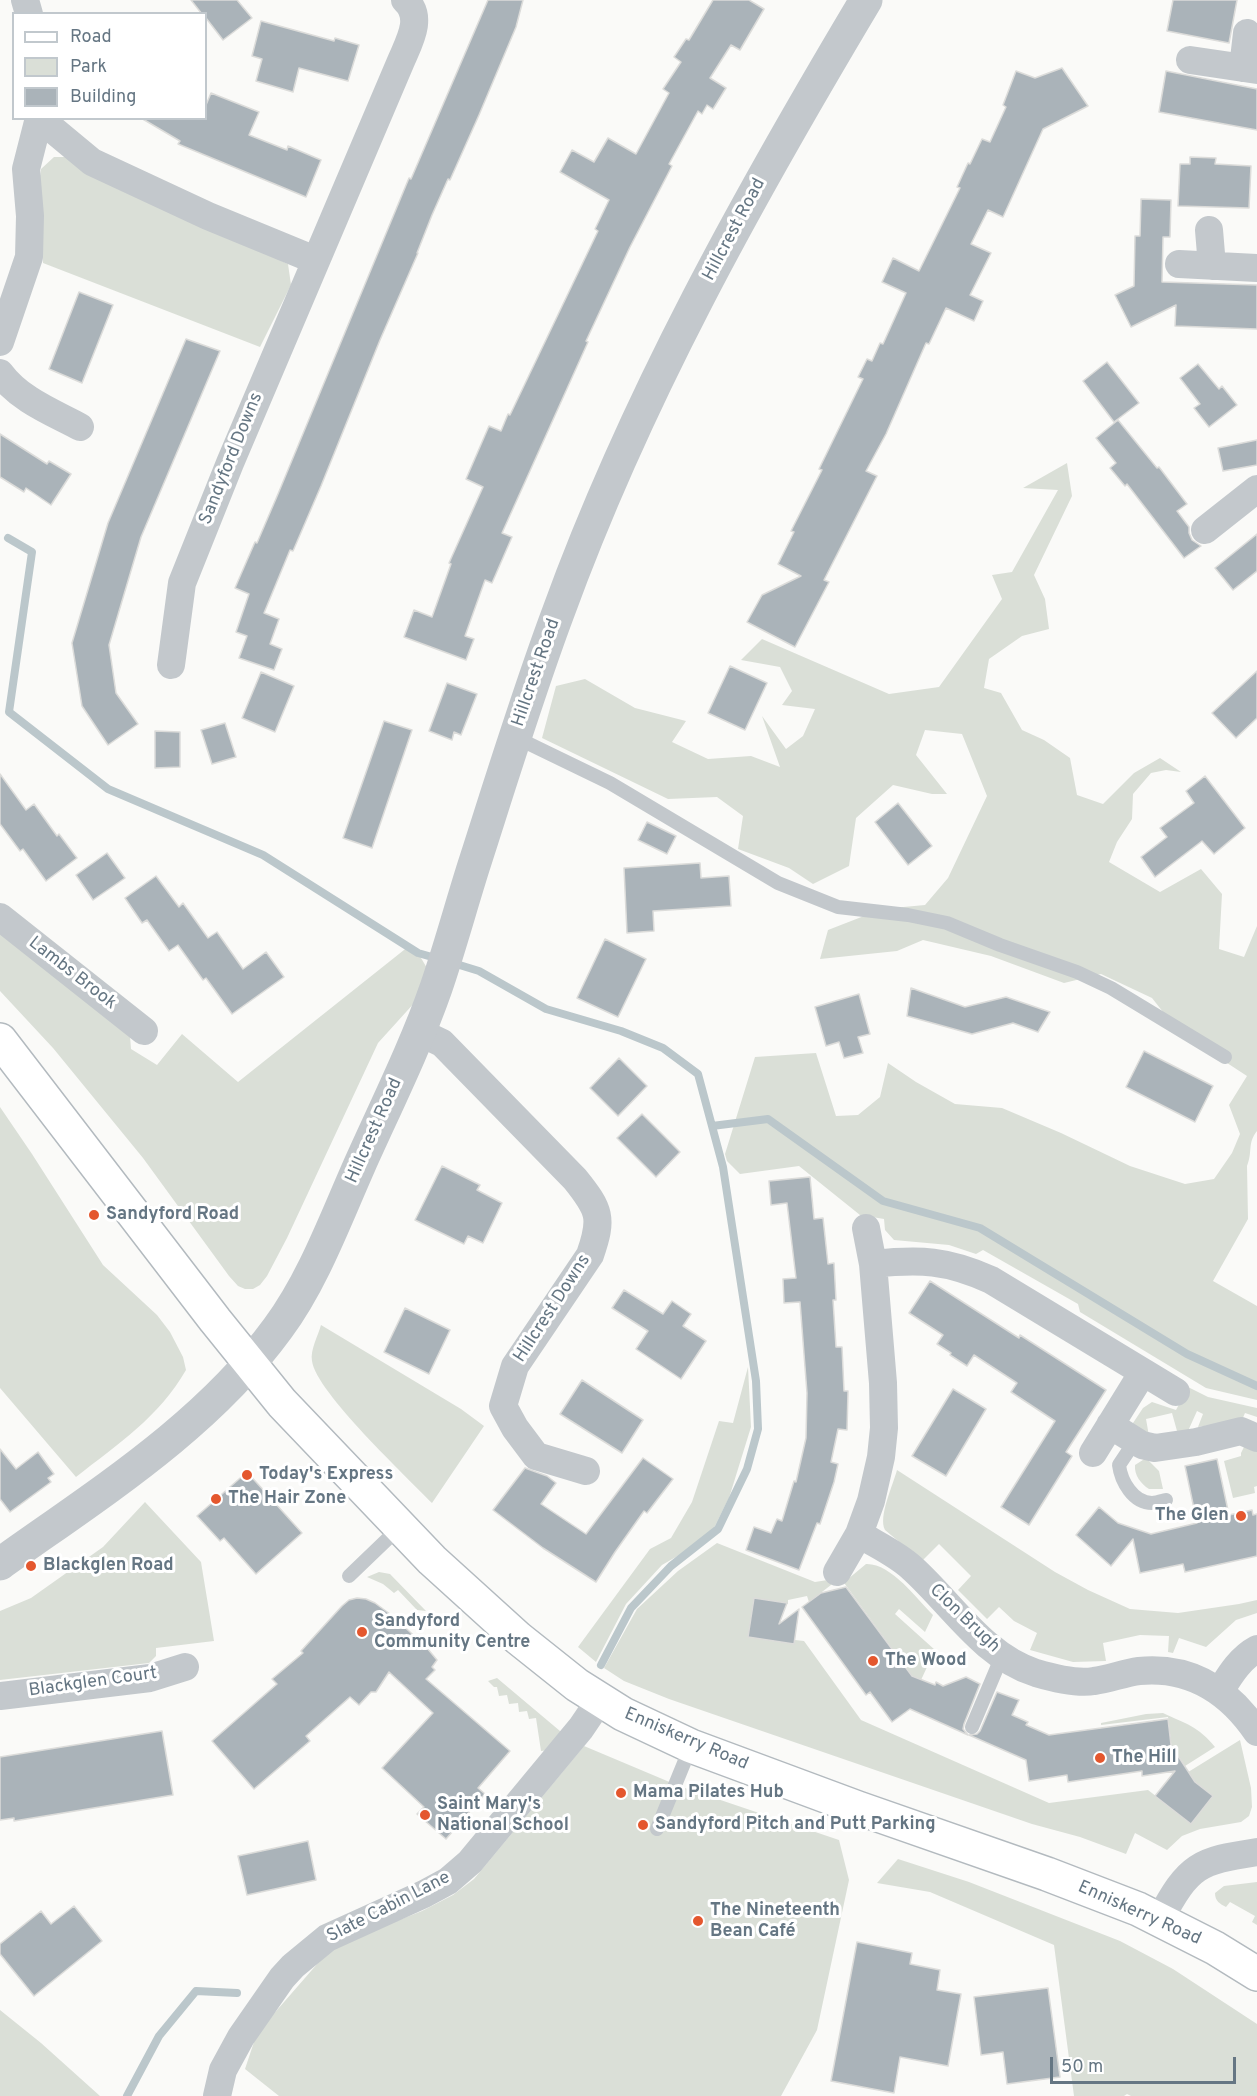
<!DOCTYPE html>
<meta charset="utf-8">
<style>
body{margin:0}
#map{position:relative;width:1257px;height:2096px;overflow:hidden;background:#fafaf8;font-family:Overpass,sans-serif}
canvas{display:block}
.legend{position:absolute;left:12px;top:12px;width:195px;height:108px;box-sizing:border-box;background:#fff;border:2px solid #c1c8cd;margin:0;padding:8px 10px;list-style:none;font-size:18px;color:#657683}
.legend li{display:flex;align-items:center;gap:12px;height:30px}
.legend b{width:30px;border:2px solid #c1c8cd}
.scale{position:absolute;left:1050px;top:2057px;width:186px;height:27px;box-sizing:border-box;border:3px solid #657683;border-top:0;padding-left:8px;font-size:18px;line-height:21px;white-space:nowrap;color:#657683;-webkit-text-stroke:4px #fff;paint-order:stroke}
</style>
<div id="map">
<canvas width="1257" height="2096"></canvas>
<ul class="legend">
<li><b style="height:8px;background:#fff"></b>Road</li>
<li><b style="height:16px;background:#dadfd7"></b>Park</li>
<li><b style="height:16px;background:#aab3b9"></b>Building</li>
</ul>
<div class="scale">50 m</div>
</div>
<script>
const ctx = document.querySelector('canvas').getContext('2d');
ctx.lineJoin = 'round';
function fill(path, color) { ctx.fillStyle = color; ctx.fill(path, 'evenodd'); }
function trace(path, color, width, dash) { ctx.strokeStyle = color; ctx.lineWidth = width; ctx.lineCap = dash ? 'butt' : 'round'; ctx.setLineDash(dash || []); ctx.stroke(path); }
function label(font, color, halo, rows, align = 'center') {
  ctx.font = font + ' Overpass,sans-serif'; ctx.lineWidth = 6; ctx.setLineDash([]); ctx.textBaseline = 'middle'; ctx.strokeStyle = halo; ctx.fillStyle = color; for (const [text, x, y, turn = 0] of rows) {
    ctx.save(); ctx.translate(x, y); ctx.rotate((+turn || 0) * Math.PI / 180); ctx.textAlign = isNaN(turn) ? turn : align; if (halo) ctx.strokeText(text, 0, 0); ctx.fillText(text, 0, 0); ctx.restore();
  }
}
const green = new Path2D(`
 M54 157H69L288 264 291 285 260 347 43 263V229L39 183 41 169Z
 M1067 463 1072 496 1034 575 1045 599 1049 629 1022 636 989 659 984 688 1001 693 1022 730 1044 740 1070 758 1077 795 1103 804 1134 773 1160 758 1181 772 1166 770 1151 773 1133 794 1132 819 1117 842 1109 862 1160 892 1201 869 1222 894 1219 949 1244 957 1257 926V1131C1247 1144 1253 1151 1247 1166L1248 1219 1213 1281 1257 1306V1400L1206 1388 1080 1312 1078 1304 983 1250 976 1254 949 1245 894 1240 885 1230 884 1219 860 1215 799 1166 740 1174 727 1161 725 1154 755 1057 816 1053 836 1116 858 1115 880 1097 888 1063 916 1082 955 1104 1002 1108 1061 1133 1130 1166 1185 1184 1214 1179 1232 1153 1240 1134 1229 1105 1247 1076 1178 1031 1152 998 1101 974 1064 983 991 956 923 940 897 951 820 959 828 930 882 909 925 905 948 878 987 796 962 734 925 730 916 755 947 794H932L893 785 856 818 849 866 813 884 789 868 738 849 743 816 717 797 668 799 542 738 556 686 585 679 635 708 686 721 672 742 708 759 751 756 780 767 762 716 786 749 803 736 815 709 782 705 792 691 780 667 741 660 762 639 889 694 939 687 1002 599 992 575 1012 572 1058 490 1023 488Z
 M0 933 130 1036 131 1049 157 1065 182 1034 238 1082 409 946 418 953 427 968 416 1001 378 1043 287 1238 267 1276 260 1285 253 1289H245L238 1286 229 1276 143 1158 53 1048 0 991Z
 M0 1107 32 1154 103 1265 157 1315 170 1332 183 1357 186 1370C159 1417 118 1444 76 1477L0 1388Z
 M321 1325 461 1409 484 1426 432 1503C407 1477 316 1392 312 1361 310 1350 318 1336 321 1325Z
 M748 1367 751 1427 729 1498 713 1530 688 1550 662 1565 626 1604 596 1662 578 1647 650 1549 671 1538 692 1502 719 1421 733 1423Z
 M1188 1387 1208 1397 1257 1408V1417L1245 1413 1242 1420 1198 1427 1203 1414 1197 1411 1188 1431H1177L1172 1413 1146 1419 1149 1436 1131 1426 1143 1408 1152 1402 1176 1410Z
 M1247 1441 1257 1447V1486L1254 1487 1255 1493 1233 1498 1224 1461 1241 1456V1453Z
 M1146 1458 1159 1471 1163 1489H1149C1141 1484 1134 1475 1135 1465Z
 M897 1470 1055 1572 1088 1590 1130 1609 1178 1613 1239 1604 1257 1600V1613L1236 1620 1206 1647 1179 1638 1173 1653 1168 1652 1169 1636 1140 1635 1103 1643 1106 1661 1073 1662 1030 1650 1037 1633 1014 1621 999 1607 987 1619 958 1590 971 1576 939 1544 922 1561 885 1530C878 1517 893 1485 897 1470Z
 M145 1502 201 1562 214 1641 156 1648V1656L149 1663 0 1680V1611L31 1598 103 1547Z
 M717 1543 815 1582 840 1578 809 1602 807 1596 788 1600V1604L754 1598 749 1637 794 1644 795 1640 804 1641 861 1720 1049 1803 1148 1790 1191 1823 1213 1796 1185 1774 1240 1740 1251 1788 1252 1807 1249 1816 1241 1822 1200 1829 1182 1836 1167 1850 1135 1833 1126 1854 1080 1837 1032 1824 669 1699 624 1681 604 1668 637 1609 678 1571Z
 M866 1564C891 1563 917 1599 933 1615L925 1632 899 1609 895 1614 935 1650 921 1680 917 1683 842 1580 848 1579Z
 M379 1572 390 1574 426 1611 417 1610 398 1590 394 1593 383 1584 367 1577Z
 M497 1678 560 1731 562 1734 551 1750 541 1751 536 1718 529 1719 527 1711 519 1712 518 1703 509 1704 507 1695 499 1696 497 1687H494L488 1681Z
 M1163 1713C1186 1724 1198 1726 1215 1747L1185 1766 1178 1755 1173 1758 1168 1717 1101 1725V1723L1146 1714Z
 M584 1746 679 1786 839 1840 849 1880 817 2030 781 2096H279L245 2069 257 2033 325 1955 351 1939 422 1911 453 1895 474 1879Z
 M898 1859 969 1882 1120 1941 1173 1969 1257 2024V2096H1131L1127 2094 1124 2096H1074L1054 1945 930 1892 877 1883Z
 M1257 1882V1925L1252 1922 1255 1916 1230 1902 1226 1907C1220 1904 1215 1901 1215 1893L1224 1886Z
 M0 2010 41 2043 100 2096H0Z`);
const stream = new Path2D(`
 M8 538 32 552 9 712 108 789 263 855 418 953 439 959
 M453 963 479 971 546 1009 621 1031 663 1048 698 1074 723 1167 756 1381 758 1429 747 1469 718 1529 671 1566 631 1608 601 1665
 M712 1126 768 1119 883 1201 980 1228 1187 1354 1257 1386
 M127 2096 159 2036 196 1991 237 1993`);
const building = new Path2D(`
 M191 0H237L252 18 223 40 206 18V14H202Z
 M488 0H523L516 27 479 115 450 180 448 179 432 215 417 253H418L380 340 321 486 293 551 290 550 264 613 279 619 270 644 282 649 274 670 239 658 247 636 236 632 249 594 235 588 255 542 257 543 278 494 409 178 411 179Z
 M713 0H749L764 9 740 50 731 45 710 78 726 88 713 109 707 105 702 114 698 111 669 164 672 166 630 247 586 341 588 342 502 533 512 537 492 583 485 580 465 636 474 639 466 660 404 637 414 610 432 617 451 564 449 563 483 487 466 479 489 426 501 431 508 414 510 415 598 231 595 229 609 200 560 172 572 150 594 162 608 138 636 154 669 93 663 89 681 62 674 57 686 39 689 40Z
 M1173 0H1237L1229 43 1167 31Z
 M261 21 334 41 335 38 359 45 348 81 299 68 293 92 256 81 262 59 252 56Z
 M1062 68 1088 106 1043 129 1003 217 988 210 971 244 991 253 970 295 983 301 974 321 946 308 929 344 926 343 886 434 866 471 877 476 824 580 829 582 795 647 747 622 762 595 801 576 778 564 794 532 791 531 822 470 819 469 863 379 858 377 867 359 872 361 880 343 883 344 906 293 882 282 893 258 919 271 960 188 957 187 968 163 970 164 982 139 990 142 1006 107 1003 105 1016 71 1035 78Z
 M1166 71 1257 89V130L1159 112Z
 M211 93 259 112 249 135 287 150 288 146 321 160 306 197 178 144 180 141 141 118H206V105Z
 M1190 157 1216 158 1215 164 1251 166 1249 208 1178 206 1180 164H1190Z
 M1141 199 1171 200 1170 237H1163L1162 282 1257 285V329L1175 326 1176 305 1131 327 1115 295 1134 286 1135 236H1140Z
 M79 292 113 305 82 383 49 369Z
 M186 339 220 351 141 537 109 645 116 693 138 724 108 745 82 706 72 643 108 523Z
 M1107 362 1139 403 1114 422 1083 381Z
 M1198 364 1219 389 1222 386 1237 405 1209 427 1194 408 1200 404 1180 378Z
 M1118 420 1157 468 1159 467 1187 504 1177 511 1189 527V533L1192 540 1201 546 1184 558 1127 484 1125 486 1110 468 1116 463 1096 438Z
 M0 434 47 464 49 461 71 474 51 505 26 488 24 492 0 477Z
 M1257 440V465L1223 471 1218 448Z
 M1257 534V571L1233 590 1215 568Z
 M730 666 767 683 745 730 708 713Z
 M1257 671V718L1236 738 1212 713Z
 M261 672 294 686 275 732 242 718Z
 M447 683 477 694 461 735 454 732 452 740 429 731Z
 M384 721 412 730 372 848 343 838Z
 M225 723 236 757 212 764 201 730Z
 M155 731 180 732V767L155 768Z
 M0 774 26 810 34 804 57 836 59 834 77 858 46 881 23 849 20 851 0 824Z
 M1205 776 1245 828 1214 854 1202 841 1155 877 1141 857 1167 837 1160 828 1194 803 1186 791Z
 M898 803 932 846 908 865 875 822Z
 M647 822 676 836 667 854 638 840Z
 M107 853 125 878 93 900 76 875Z
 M700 863 701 878 729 876 731 906 653 911 654 931 627 933 624 868Z
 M156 876 179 907 183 903 208 938 217 932 243 969 266 952 284 977 232 1014 206 978 203 980 178 945 169 951 147 920 142 923 125 898Z
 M605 939 646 959 618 1017 577 998Z
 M911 988 965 1007 1006 997 1050 1012 1038 1032 1013 1023 972 1034 907 1016Z
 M859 994 870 1034 858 1037 863 1053 844 1058 839 1042 826 1046 815 1007Z
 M1144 1051 1213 1086 1195 1122 1126 1087Z
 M619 1058 647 1086 618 1116 590 1088Z
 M642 1114 680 1152 656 1177 617 1138Z
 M442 1166 480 1185 477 1190 502 1203 483 1243 468 1236 464 1244 415 1220Z
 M810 1177 814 1219 823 1218 828 1264 834 1263 836 1300H833L836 1347H842L844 1391H848L847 1430 838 1429 831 1462 838 1464 834 1482 820 1524 817 1523 799 1570 746 1550 754 1527 771 1533 777 1519 782 1521 794 1481 796 1482 806 1438 807 1393 800 1302 784 1303 783 1279 796 1278 787 1203 771 1205 769 1181Z
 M930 1281 1019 1338 1020 1335 1106 1390 1066 1452 1072 1456 1029 1525 1001 1507 1055 1421 1011 1392 1017 1383 974 1355 967 1366 950 1355 951 1353 937 1344 943 1335 909 1313Z
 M624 1290 663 1314 672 1301 691 1314 683 1326 706 1341 681 1379 636 1349 648 1331 612 1308Z
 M405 1308 450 1330 429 1374 384 1352Z
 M582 1380 643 1420 622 1453 560 1414Z
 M953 1389 986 1409 946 1476 912 1456Z
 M0 1449 16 1469 38 1452 54 1474 48 1478 51 1482 10 1512 0 1499Z
 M643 1458 673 1479 647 1513 644 1511 615 1552 596 1582 543 1548 493 1510 525 1468 547 1476 556 1483 541 1504 586 1534Z
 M1217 1459 1229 1515 1252 1510 1253 1515 1257 1514V1556L1185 1572 1183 1564 1140 1573 1133 1539 1111 1566 1076 1535 1099 1507 1118 1523 1151 1534 1197 1523 1185 1466Z
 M247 1472 302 1533 256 1574 224 1538 220 1541 197 1516Z
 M846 1587 912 1676 935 1685 936 1682 943 1686 966 1677 980 1684 964 1724 963 1729 968 1735 910 1709 892 1722 870 1692 866 1695 802 1607 821 1593Z
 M357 1598 366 1599 375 1603 394 1617 427 1648 437 1660 432 1667 435 1670 426 1679 510 1751 478 1788 485 1794 446 1839 417 1814 424 1807 382 1768 433 1713 389 1672 376 1692H371L359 1705 350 1697 306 1736 310 1741 254 1789 212 1741 277 1684 272 1679 303 1653 301 1651 342 1606 349 1600Z
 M754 1598 787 1603 779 1624 799 1609 794 1644 748 1637Z
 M997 1692 1019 1700 1012 1715 1028 1722 1026 1725 1049 1735 1168 1719 1171 1745 1195 1782 1213 1796 1191 1824 1155 1796 1175 1771 1142 1776V1771L1068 1782 1067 1775 1029 1781 1026 1760 969 1735 977 1734 980 1731Z
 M162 1731 173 1795 14 1821V1818L0 1820V1757Z
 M308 1841 316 1880 247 1895 238 1856Z
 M74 1906 102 1941 34 1996 0 1954V1944L41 1911 51 1924Z
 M857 1942 912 1953 910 1964 940 1970 937 1990 961 1994 948 2066 900 2057 894 2093 831 2081Z
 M1048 1988 1060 2077 1007 2084 1003 2052 981 2055 974 1997Z`);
const service = new Path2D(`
 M515 737 610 783 778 883 838 907 908 915 947 923 1000 945 1077 972 1111 988 1225 1057
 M1135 1441 1119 1465C1121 1481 1133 1503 1152 1503 1156 1503 1162 1501 1166 1500
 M349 1576 400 1527
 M972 1727 1002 1656
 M657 1829 691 1746`);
const minor = new Path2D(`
 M25 0 29 14
 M1190 60 1257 70
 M1243 68 1247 33
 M39 118 92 162 208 216 315 260
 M1209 230 1212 266
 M1179 264 1257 268
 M0 342 29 257 30 216 26 169 39 118
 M0 373C20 400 52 412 80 427
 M1205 530 1257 489
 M171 665 182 583 230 463 401 61C409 42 424 17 405 0
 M0 917 144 1031
 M419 1032 442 1043 575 1179C600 1210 603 1218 590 1255L515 1366 503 1406 515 1428 536 1456 586 1471
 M866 1228 873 1264
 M1143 1372 1176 1392
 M1110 1425 1142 1445 1155 1448 1196 1442 1241 1431 1257 1438
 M1093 1453 1143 1372 991 1280C947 1260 920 1259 873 1264L883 1383 884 1428 881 1457 871 1501 859 1534C877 1545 897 1554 912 1568 952 1604 983 1656 1036 1673 1053 1678 1077 1684 1094 1681 1109 1679 1124 1673 1139 1671 1191 1666 1229 1691 1257 1732
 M837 1572 859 1534
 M1220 1691C1230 1675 1240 1658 1257 1649
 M0 1696 150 1678 185 1667
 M1160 1919C1189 1865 1198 1861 1257 1852
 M217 2096 223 2070 241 2037 282 1978 293 1966 327 1938 424 1894 448 1881 470 1862 581 1728 600 1700`);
const tertiary = new Path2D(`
 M0 1564C98 1494 206 1427 278 1328 313 1281 336 1218 360 1164 386 1106 415 1048 436 988 450 947 461 906 474 865 501 781 527 696 558 613 636 398 749 196 866 0`);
const secondary = new Path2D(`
 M0 1040 215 1320 282 1403 432 1560 518 1638 577 1685 623 1714 691 1746 858 1808 1047 1874 1138 1909 1215 1948 1257 1974`);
const markers = [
 [94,1215,6,"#e4572e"],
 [247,1475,6,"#e4572e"],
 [216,1499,6,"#e4572e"],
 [1241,1516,6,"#e4572e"],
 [31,1566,6,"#e4572e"],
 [362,1632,6,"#e4572e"],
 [873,1661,6,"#e4572e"],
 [1100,1758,6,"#e4572e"],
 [621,1793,6,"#e4572e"],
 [425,1815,6,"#e4572e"],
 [643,1825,6,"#e4572e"],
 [698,1921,6,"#e4572e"]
];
const streetNames = [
 ["Hillcrest Road",735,230,-62],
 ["Sandyford Downs",232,459,-68],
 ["Hillcrest Road",537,673,-71],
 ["Lambs Brook",72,974,38],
 ["Hillcrest Road",375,1131,-66],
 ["Hillcrest Downs",553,1309,-57],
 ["Clon Brugh",964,1619,44],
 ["Blackglen Court",93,1683,-8],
 ["Enniskerry Road",686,1740,23],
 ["Slate Cabin Lane",389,1908,-27],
 ["Enniskerry Road",1139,1914,24]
];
const poiNames = [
 ["Sandyford Road",106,1215],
 ["Today's Express",259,1475],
 ["The Hair Zone",228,1499],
 ["The Glen",1229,1516,"right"],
 ["Blackglen Road",43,1566],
 ["Sandyford",374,1622],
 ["Community Centre",374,1643],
 ["The Wood",885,1661],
 ["The Hill",1112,1758],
 ["Mama Pilates Hub",633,1793],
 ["Saint Mary's",437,1805],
 ["National School",437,1826],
 ["Sandyford Pitch and Putt Parking",655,1825],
 ["The Nineteenth",710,1911],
 ["Bean Café",710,1932]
];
fill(green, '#dadfd7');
trace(stream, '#bbc7cb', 8);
fill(building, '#aab3b9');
trace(building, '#dcdcda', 1.5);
trace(secondary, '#b3babf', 36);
trace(service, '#c3c8cc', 14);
trace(minor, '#c3c8cc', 28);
trace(tertiary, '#c3c8cc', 33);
trace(secondary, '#fff', 33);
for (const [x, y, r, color] of markers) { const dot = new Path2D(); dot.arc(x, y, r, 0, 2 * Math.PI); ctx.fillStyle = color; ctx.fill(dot); trace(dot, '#fff', 2); }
label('18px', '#657683', '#fff', streetNames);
label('bold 18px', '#657683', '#fff', poiNames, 'left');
</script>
